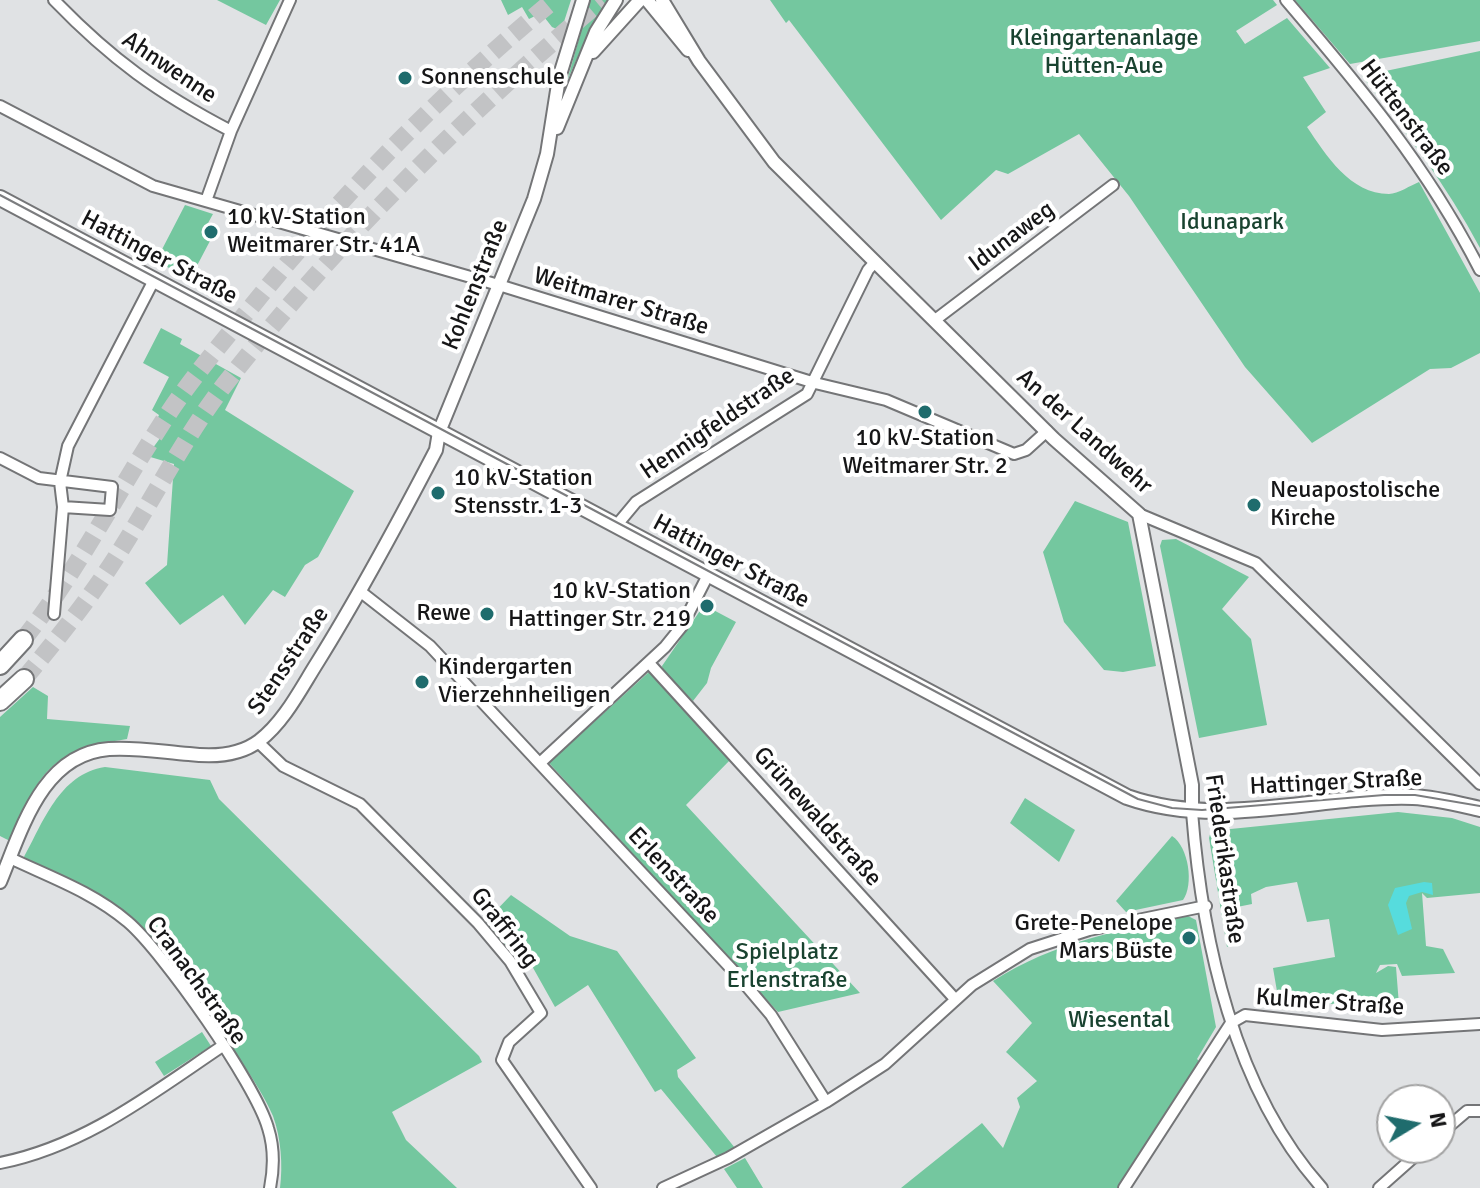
<!DOCTYPE html>
<meta charset="utf-8">
<style>
body{margin:0}
#map{position:relative;width:1480px;height:1188px;overflow:hidden;background:#e0e2e4;font-family:Signika,sans-serif}
canvas{display:block}
.north{position:absolute;left:1376px;top:1084px;width:80px;height:80px;box-sizing:border-box;background:#fff;border:2px solid #a2a2a2;border-radius:50%;rotate:80deg;font-size:22px;font-weight:700;line-height:32px;text-align:center;color:#161617}
.north::after{content:'';display:block;margin:auto;width:28px;height:36px;background:#1f6c6d;clip-path:polygon(50% 0,100% 100%,50% 72%,0 100%)}
</style>
<div id="map">
<canvas width="1480" height="1188"></canvas>
<div class="north">N</div>
</div>
<script>
const ctx = document.querySelector('canvas').getContext('2d');
ctx.lineJoin = 'round';
function fill(path, color) { ctx.fillStyle = color; ctx.fill(path, 'evenodd'); }
function trace(path, color, width, dash) { ctx.strokeStyle = color; ctx.lineWidth = width; ctx.lineCap = dash ? 'butt' : 'round'; ctx.setLineDash(dash || []); ctx.stroke(path); }
function label(font, color, halo, rows, align = 'center') {
  ctx.font = font + ' Signika,sans-serif'; ctx.lineWidth = 8; ctx.setLineDash([]); ctx.textBaseline = 'middle'; ctx.strokeStyle = halo; ctx.fillStyle = color; for (const [text, x, y, turn = 0] of rows) {
    ctx.save(); ctx.translate(x, y); ctx.rotate((+turn || 0) * Math.PI / 180); ctx.textAlign = isNaN(turn) ? turn : align; if (halo) ctx.strokeText(text, 0, 0); ctx.fillText(text, 0, 0); ctx.restore();
  }
}
const green = new Path2D(`
 M217 0H280L266 25Z
 M501 0H571L561 31 552 27 541 13 529 19 522 7 508 15Z
 M590 0H612L583 45 567 81Z
 M770 0H1273L1277 5 1236 31 1245 44 1287 18 1330 68 1303 77 1326 112 1307 127C1326 155 1350 194 1389 194 1398 194 1411 185 1419 182L1480 293V353L1451 368 1430 369 1312 443 1245 367 1129 196 1079 134 1008 174 996 170 941 220 789 20 786 23Z
 M1295 0H1480V41L1350 64Z
 M1480 51V248C1447 186 1406 132 1362 76Z
 M185 205 213 214 202 234 211 239 190 279 156 261Z
 M161 328 182 339 180 344 241 378 225 410 354 491 318 557 305 565 285 597 273 590 245 625 223 595 180 625 145 583 167 565 174 464 147 456 166 430 155 424 159 415 152 410 169 377 143 363Z
 M1075 501 1128 522 1156 666 1123 672 1104 670 1064 622 1043 552Z
 M1176 539 1249 577 1222 609 1251 639 1267 725 1199 738 1160 546 1162 540Z
 M704 605 736 622 711 668 707 683 693 701 663 671 662 666Z
 M649 672 731 759 686 805 860 993 778 1012 549 763Z
 M33 687 48 696 47 719 130 726 127 739C48 751 40 772 10 841L0 836V717Z
 M105 767 210 780 219 799 479 1056 482 1062 392 1112 406 1140 457 1188H280C283 1165 281 1138 273 1116 260 1081 159 939 131 917 98 892 62 873 23 859 43 823 59 774 105 767Z
 M1025 798 1075 830 1059 862 1010 823Z
 M1398 812 1452 818 1480 827V893L1427 898 1422 893 1426 946 1443 949 1455 973 1402 976 1397 964 1380 965 1376 973 1388 966 1396 967 1399 1005 1279 1003 1273 968 1335 957 1329 919 1307 922 1297 882 1266 887 1251 894 1252 904 1237 907 1242 937 1227 947 1209 838 1211 831Z
 M1172 836C1189 847 1194 885 1183 900L1126 912 1116 901Z
 M511 895 570 936 617 951 696 1058 677 1070 678 1077 735 1148 717 1157 661 1089 655 1092 588 985 555 1007 532 966 524 970 486 921Z
 M1188 916 1196 920 1216 1027 1197 1059 1200 1062 1118 1188H901L982 1123 1003 1148 1020 1107 1017 1098 1037 1081 1006 1052 1032 1023 993 981C1054 942 1119 930 1188 916Z
 M202 1032 211 1046 164 1076 155 1062Z
 M745 1158 763 1188H737L724 1169Z`);
const water = new Path2D(`
 M1424 882 1432 883 1433 895 1422 892 1409 896 1406 903 1412 929 1398 935 1388 905 1395 888Z`);
const motorwayTunnel = new Path2D(`
 M23 640C80 568 119 487 170 411 195 374 224 340 252 306 343 193 442 92 554 0
 M24 679C52 645 80 611 105 574 147 512 179 444 225 384 336 242 464 116 602 0`);
const minor = new Path2D(`
 M54 0C111 59 158 93 231 131
 M1286 0C1361 88 1427 166 1480 270
 M0 106 153 186 502 286 815 383 886 400 1014 454 1026 450 1047 431
 M206 201 231 131 290 0
 M935 320 1113 185
 M0 458 39 478 112 487 110 510 63 507
 M1139 514 1256 563 1480 784
 M616 526 636 502 807 394 868 270 875 262
 M361 592 430 646 738 976 771 1015 826 1102 885 1064 972 985 1030 949 1089 930 1206 906
 M54 614 63 507 60 482 68 446 154 280
 M649 663 955 999
 M258 742 283 766 360 804 478 923 510 961 541 1013 509 1042 502 1060 591 1188
 M541 762 665 647 682 626 708 575
 M1192 812C1202 940 1234 1090 1322 1188
 M10 858C50 877 93 892 128 922 163 952 255 1083 268 1128 274 1147 274 1168 270 1188
 M1440 1134 1467 1111H1480
 M0 1163C85 1146 151 1094 221 1047
 M663 1188 728 1158 826 1102
 M1124 1188 1218 1043 1231 1023 1245 1015 1382 1030 1480 1024
 M1379 1188 1424 1148`);
const tertiary = new Path2D(`
 M647 0 688 50
 M662 0 699 61 774 162 1054 439 1139 514 1192 785V812
 M593 52 640 0
 M557 128 596 32 616 0
 M0 882C22 829 42 754 109 749 135 747 163 752 189 754 213 757 239 756 259 741 284 722 300 690 317 663 360 594 398 523 436 450L439 432 534 199 547 154 559 78 583 0`);
const secondary = new Path2D(`
 M0 198 1127 797C1221 830 1317 794 1413 797 1436 798 1458 804 1480 809`);
const motorway = new Path2D(`
 M0 665 23 640
 M0 701 24 679`);
const tram = new Path2D(`
 M0 195 1138 799 1172 808 1202 810 1384 795H1415L1480 806`);
const markers = [
 [405,78,8,"#1f6c6d"],
 [211,232,8,"#1f6c6d"],
 [925,412,8,"#1f6c6d"],
 [438,493,8,"#1f6c6d"],
 [1254,505,8,"#1f6c6d"],
 [707,606,8,"#1f6c6d"],
 [487,614,8,"#1f6c6d"],
 [422,682,8,"#1f6c6d"],
 [1189,938,8,"#1f6c6d"]
];
const parkNames = [
 ["Kleingartenanlage",1104,39],
 ["Hütten-Aue",1104,67],
 ["Idunapark",1232,223],
 ["Spielplatz",787,953],
 ["Erlenstraße",787,981],
 ["Wiesental",1119,1021]
];
const streetNames = [
 ["Ahnwenne",169,68,34],
 ["Hüttenstraße",1406,118,53],
 ["Idunaweg",1012,237,-37],
 ["Hattinger Straße",159,258,28],
 ["Kohlenstraße",476,285,-68],
 ["Weitmarer Straße",621,302,17],
 ["Hennigfeldstraße",718,424,-34],
 ["An der Landwehr",1084,432,42],
 ["Hattinger Straße",731,562,28],
 ["Stensstraße",289,661,-56],
 ["Hattinger Straße",1336,783,-3],
 ["Grünewaldstraße",817,817,48],
 ["Friederikastraße",1224,859,82],
 ["Erlenstraße",673,876,47],
 ["Graffring",504,928,52],
 ["Cranachstraße",196,981,54],
 ["Kulmer Straße",1330,1003,4]
];
const poiNames = [
 ["Sonnenschule",421,78],
 ["10 kV-Station",227,218],
 ["Weitmarer Str. 41A",227,246],
 ["10 kV-Station",925,439,"center"],
 ["Weitmarer Str. 2",925,467,"center"],
 ["10 kV-Station",454,479],
 ["Stensstr. 1-3",454,507],
 ["Neuapostolische",1270,491],
 ["Kirche",1270,519],
 ["10 kV-Station",691,592,"right"],
 ["Hattinger Str. 219",691,620,"right"],
 ["Rewe",471,614,"right"],
 ["Kindergarten",438,668],
 ["Vierzehnheiligen",438,696],
 ["Grete-Penelope",1173,924,"right"],
 ["Mars Büste",1173,952,"right"]
];
fill(green, '#74c79f');
fill(water, '#56dcdd');
trace(motorwayTunnel, '#c2c3c5', 18, [18, 9]);
trace(minor, '#747577', 14);
trace(tertiary, '#747577', 16);
trace(secondary, '#747577', 18);
trace(motorway, '#747577', 22);
trace(minor, '#fff', 10);
trace(tertiary, '#fff', 12);
trace(secondary, '#fff', 14);
trace(motorway, '#fff', 18);
trace(tram, '#7c7d7f', 2);
for (const [x, y, r, color] of markers) { const dot = new Path2D(); dot.arc(x, y, r, 0, 2 * Math.PI); ctx.fillStyle = color; ctx.fill(dot); trace(dot, '#fff', 3); }
label('24px', '#194330', '#fff', parkNames);
label('24px', '#161617', '#fff', streetNames);
label('24px', '#161617', '#fff', poiNames, 'left');
</script>
